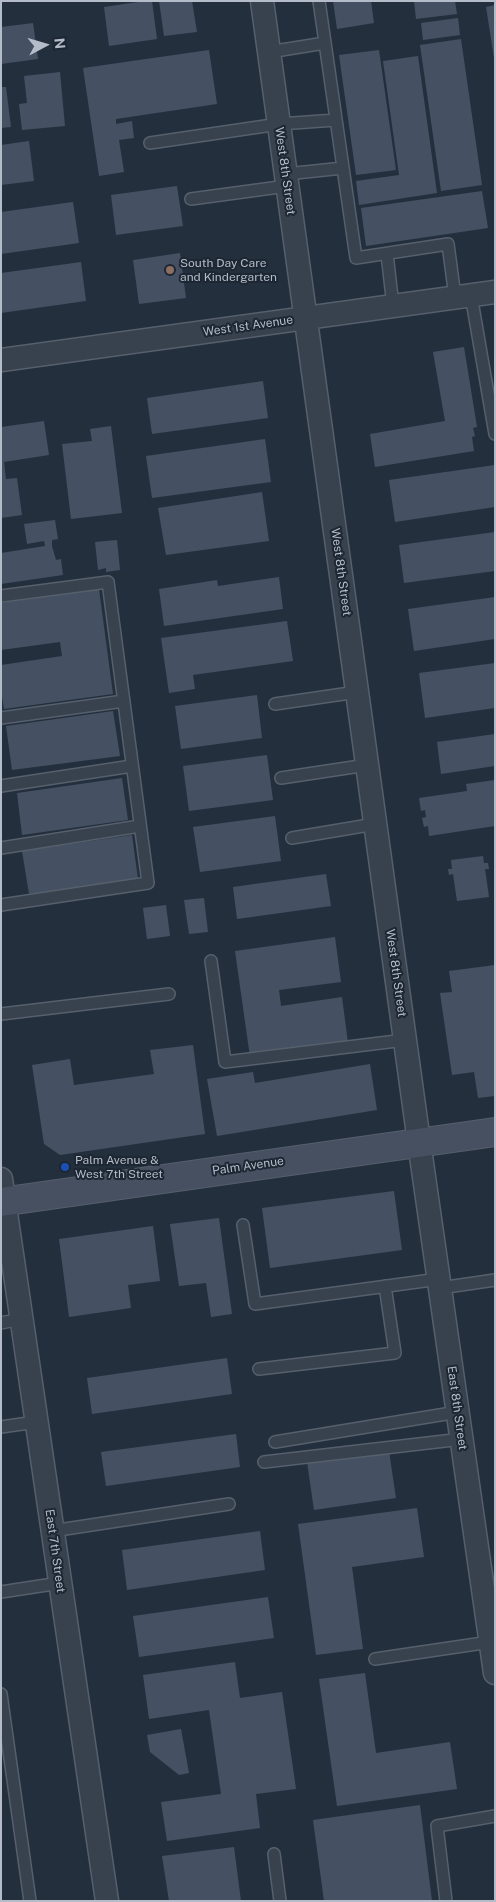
<!DOCTYPE html>
<style>
body{margin:0}
#map{position:relative;width:496px;height:1902px;overflow:hidden;background:#242f3e;font-family:"Public Sans",sans-serif}
canvas{display:block}
.frame{position:absolute;inset:0;border:2px solid #b4bcc9;pointer-events:none}
.north{position:absolute;left:20px;top:20px;width:50px;height:50px;-webkit-text-stroke:4px #1d2633;paint-order:stroke;rotate:84deg;font-size:14px;font-weight:700;line-height:20px;text-align:center;color:#b4bcc9}
.north::after{content:'';display:block;margin:auto;width:18px;height:22px;background:#b4bcc9;clip-path:polygon(50% 0,100% 100%,50% 72%,0 100%)}
</style>
<div id="map">
<canvas width="496" height="1902"></canvas>
<div class="frame"></div>
<div class="north">N</div>
</div>
<script>
const ctx = document.querySelector('canvas').getContext('2d');
ctx.lineJoin = 'round';
function fill(path, color) { ctx.fillStyle = color; ctx.fill(path, 'evenodd'); }
function trace(path, color, width, dash) { ctx.strokeStyle = color; ctx.lineWidth = width; ctx.lineCap = dash ? 'butt' : 'round'; ctx.setLineDash(dash || []); ctx.stroke(path); }
function label(font, color, halo, rows, align = 'center') {
  ctx.font = font + ' "Public Sans",sans-serif'; ctx.lineWidth = 4; ctx.setLineDash([]); ctx.textBaseline = 'middle'; ctx.strokeStyle = halo; ctx.fillStyle = color; for (const [text, x, y, turn = 0] of rows) {
    ctx.save(); ctx.translate(x, y); ctx.rotate((+turn || 0) * Math.PI / 180); ctx.textAlign = isNaN(turn) ? turn : align; if (halo) ctx.strokeText(text, 0, 0); ctx.fillText(text, 0, 0); ctx.restore();
  }
}
const building = new Path2D(`
 M145 1H152L157 39 109 46 104 7Z
 M159 1H192L197 32 164 36Z
 M333 1H371L374 23 337 29Z
 M414 1H455L457 14 416 19Z
 M495 5V58H494L486 7Z
 M458 18 460 35 423 40 421 23Z
 M33 23 38 59 1 64V27Z
 M461 39 482 185 441 191 420 45Z
 M209 50 217 104 116 119V124L132 121 134 138 119 140 124 172 99 176 83 68Z
 M379 50 396 170 356 175 339 55Z
 M418 56 437 193 359 205 356 181 399 175 383 61Z
 M60 72 65 126 22 130 19 104 27 103 24 76Z
 M1 87H6L11 127 1 128Z
 M29 141 34 181 1 185V145Z
 M177 186 183 226 116 235 111 195Z
 M482 191 488 228 366 246 361 208Z
 M73 202 79 243 1 254V212Z
 M180 253 186 298 139 304 133 260Z
 M81 262 86 301 1 313V273Z
 M464 347 477 427 473 428 475 436 472 437 474 451 375 467 370 434 445 421 433 352Z
 M263 381 268 418 152 434 147 398Z
 M44 421 49 455 4 462 6 479 17 478 22 515 1 518V427Z
 M111 426 122 513 71 519 62 444 92 441 90 429Z
 M265 439 271 482 152 498 146 456Z
 M495 465V507L395 522 389 480Z
 M262 492 269 541 166 555 158 508Z
 M55 520 58 539 52 540V546L56 560 61 559 63 575 1 584V553L45 546 44 541 27 544 24 524Z
 M495 532V571L404 583 399 545Z
 M117 540 120 570 106 572V568L98 570 95 542Z
 M279 577 283 609 164 626 159 589 217 580 218 586Z
 M99 589 113 694 4 709 1 691V665L62 656 60 642 1 650V603Z
 M495 597V639L414 651 408 609Z
 M287 621 293 661 193 675 195 689 169 693 161 638Z
 M495 663V708L425 718 419 673Z
 M257 695 262 738 181 749 175 706Z
 M113 711 120 756 12 770 6 726Z
 M495 734V766L441 774 437 742Z
 M267 755 273 800 189 811 183 766Z
 M122 778 128 820 22 835 17 793Z
 M495 780V826L429 836 428 826 424 827 422 818 426 817 425 810 421 811 419 798 467 791 466 784Z
 M275 816 281 861 200 872 193 827Z
 M132 835 138 879 29 894 22 851Z
 M483 856 484 863H488L489 869H485L489 897 457 901 453 874 449 875 448 869H452L451 860Z
 M326 874 331 906 237 919 233 887Z
 M204 898 208 932 189 934 184 900Z
 M166 905 170 936 147 939 143 908Z
 M335 937 341 982 279 990 281 1006 342 997 348 1043 250 1057 235 951Z
 M495 965V1096L478 1098 474 1072 452 1075 440 993 452 992 449 971Z
 M193 1045 205 1134 60 1155 44 1144 32 1065 70 1059 74 1085 154 1074 150 1050Z
 M370 1064 377 1110 217 1136 207 1079 253 1072 255 1083Z
 M394 1191 402 1250 270 1268 262 1208Z
 M219 1218 232 1314 211 1317 206 1283 179 1286 170 1224Z
 M153 1226 160 1281 128 1285 131 1308 69 1317 59 1239Z
 M227 1358 232 1394 92 1414 87 1378Z
 M236 1434 240 1467 106 1486 101 1452Z
 M389 1451 396 1498 314 1510 307 1462Z
 M417 1508 424 1557 352 1567 363 1649 316 1655 298 1524Z
 M260 1531 265 1570 127 1590 122 1550Z
 M268 1597 274 1638 139 1657 133 1616Z
 M235 1662 240 1698 282 1692 296 1789 256 1794 260 1828 167 1841 161 1802 221 1794 209 1710 149 1719 143 1675Z
 M365 1673 376 1753 450 1742 457 1789 337 1806 319 1679Z
 M181 1729 189 1773 179 1775 150 1752 147 1735Z
 M420 1805 432 1901H324L313 1820Z
 M234 1847 241 1901H169L162 1856Z`);
const service = new Path2D(`
 M319 1 356 258 448 244 455 297
 M269 52 325 43
 M150 143 279 124 336 120
 M286 174 343 168
 M191 199 287 186
 M387 254 393 306
 M471 295 495 434
 M1 596 108 582 148 883 1 905
 M275 704 357 692
 M1 718 124 701
 M281 778 367 765
 M1 786 132 766
 M292 838 375 824
 M1 848 140 826
 M211 961 225 1062 405 1040
 M1 1014 169 994
 M243 1225 255 1304 439 1279
 M440 1288 495 1280
 M1 1323 21 1319
 M259 1369 395 1353 385 1286
 M1 1427 36 1422
 M275 1442 458 1412
 M264 1462 462 1439
 M52 1531 229 1504
 M1 1592 60 1583
 M375 1659 490 1642
 M1 1694 30 1901
 M274 1854 280 1901
 M446 1901 437 1826 495 1816`);
const minor = new Path2D(`
 M262 1 419 1142 495 1673
 M1 360 495 292
 M1 1179 107 1901`);
const secondary = new Path2D(`
 M1 1202 495 1132`);
const markers = [
 [170,270,5,"#8d6e63"],
 [65,1167,5,"#1a4fb4"]
];
const streetNames = [
 ["West 8th Street",285,171,82],
 ["West 1st Avenue",248,326,-8],
 ["West 8th Street",341,572,82],
 ["West 8th Street",396,973,82],
 ["Palm Avenue",248,1166,-8],
 ["East 8th Street",457,1408,82],
 ["East 7th Street",55,1551,82]
];
const poiNames = [
 ["South Day Care",180,263],
 ["and Kindergarten",180,277],
 ["Palm Avenue &",75,1160],
 ["West 7th Street",75,1174]
];
fill(building, '#455162');
trace(service, '#565f6c', 14);
trace(minor, '#565f6c', 25);
trace(secondary, '#565f6c', 30);
trace(service, '#38414e', 11);
trace(minor, '#38414e', 22);
trace(secondary, '#465061', 28);
for (const [x, y, r, color] of markers) { const dot = new Path2D(); dot.arc(x, y, r, 0, 2 * Math.PI); ctx.fillStyle = color; ctx.fill(dot); trace(dot, '#1d2633', 2); }
label('12px', '#b4bcc9', '#1d2633', streetNames);
label('12px', '#b4bcc9', '#1d2633', poiNames, 'left');
</script>
